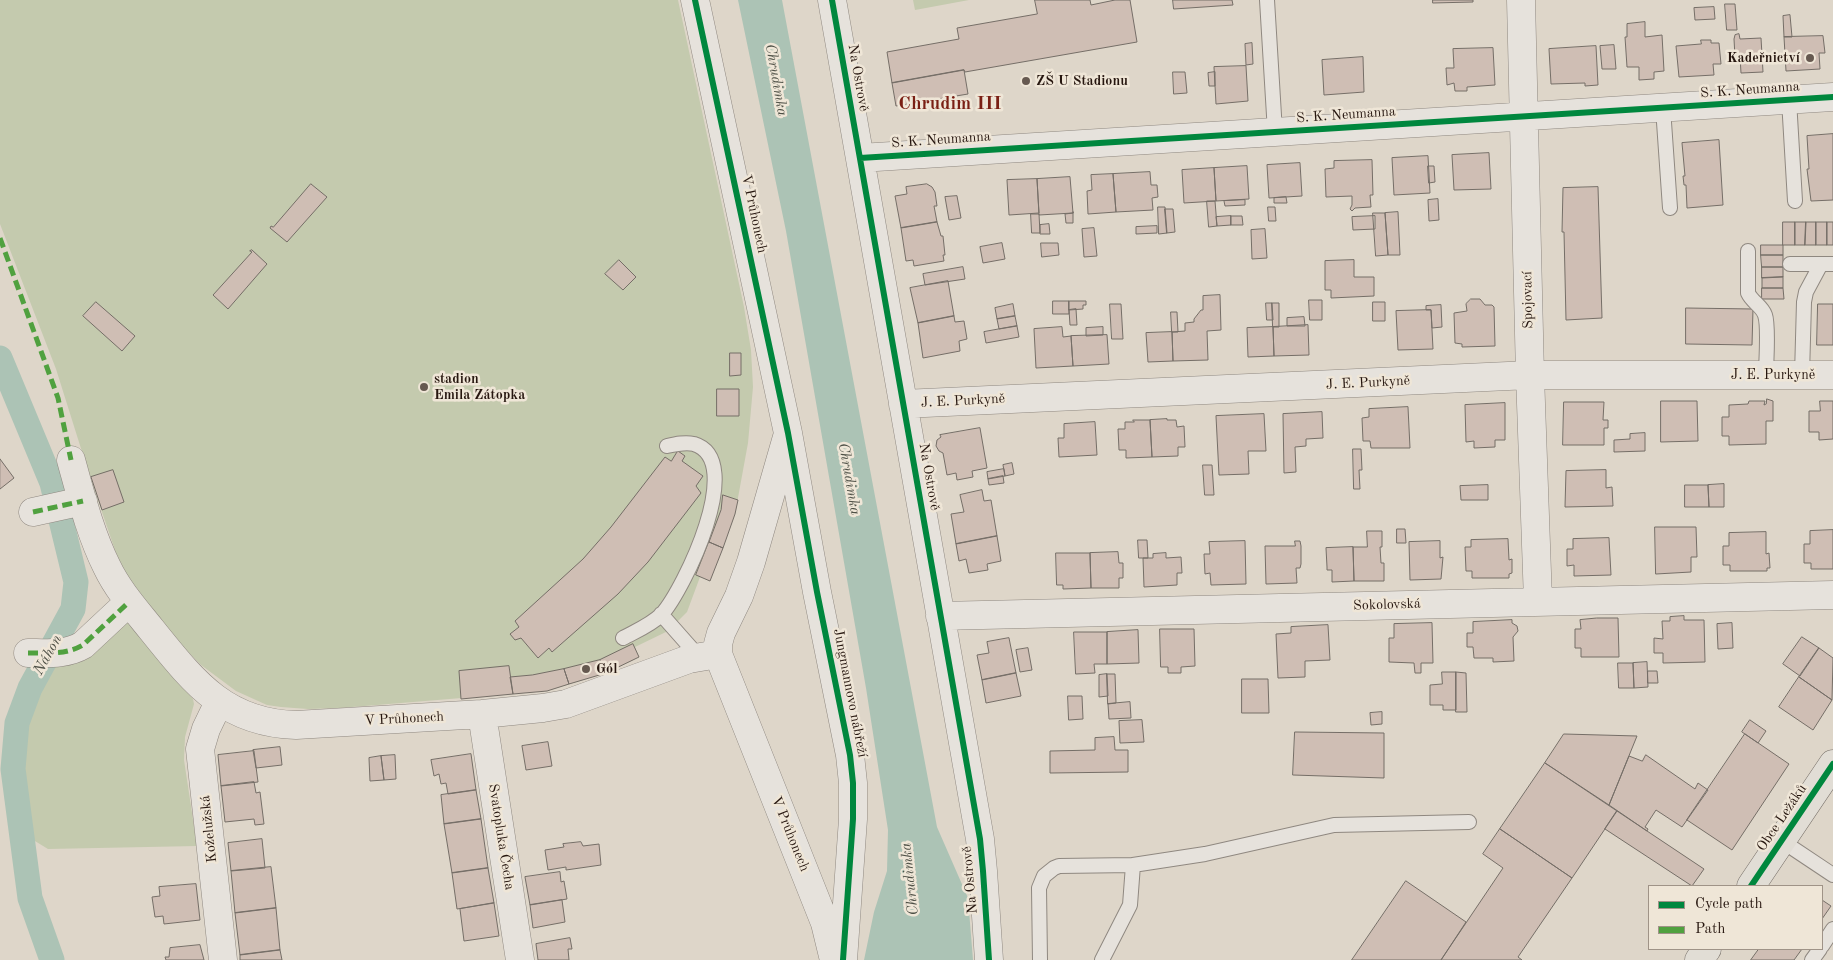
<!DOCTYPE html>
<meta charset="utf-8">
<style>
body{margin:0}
#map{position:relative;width:1833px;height:960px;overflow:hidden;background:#ded6c9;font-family:"Old Standard TT",serif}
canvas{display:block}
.legend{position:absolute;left:1648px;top:885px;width:175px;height:65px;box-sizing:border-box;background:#efe6d7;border:1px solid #9f9387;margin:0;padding:6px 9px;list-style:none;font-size:15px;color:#26160f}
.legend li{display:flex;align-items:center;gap:10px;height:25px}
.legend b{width:25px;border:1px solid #9f9387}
</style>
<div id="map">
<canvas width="1833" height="960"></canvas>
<ul class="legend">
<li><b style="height:6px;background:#00873e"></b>Cycle path</li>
<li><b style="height:6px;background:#50a13f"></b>Path</li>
</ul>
</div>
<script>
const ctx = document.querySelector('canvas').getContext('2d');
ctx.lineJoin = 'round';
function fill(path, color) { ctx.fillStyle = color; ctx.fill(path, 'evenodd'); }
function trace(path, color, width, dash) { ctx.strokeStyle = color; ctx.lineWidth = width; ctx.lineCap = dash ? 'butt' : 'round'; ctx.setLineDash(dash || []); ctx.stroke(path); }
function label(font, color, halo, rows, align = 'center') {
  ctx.font = font + ' "Old Standard TT",serif'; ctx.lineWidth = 5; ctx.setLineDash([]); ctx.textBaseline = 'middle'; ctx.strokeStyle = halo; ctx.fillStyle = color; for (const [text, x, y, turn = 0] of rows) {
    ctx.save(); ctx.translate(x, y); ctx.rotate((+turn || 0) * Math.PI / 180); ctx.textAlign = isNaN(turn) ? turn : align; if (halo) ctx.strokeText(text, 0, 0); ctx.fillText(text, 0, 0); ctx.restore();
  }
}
const green = new Path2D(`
 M0 0H678L744 307 751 350 753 387 748 443 735 514 710 581 700 577 687 612 668 631 635 647 639 657 606 673 547 691 340 708 308 709 281 707 267 705 236 691 201 665 160 624 129 582 116 553 89 474 56 369 0 224Z
 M913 0H969L915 10Z
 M129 616 193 699 194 704 185 737 184 760 197 846 48 849 30 838 21 770 28 720 41 687 56 660Z`);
const water = new Path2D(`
 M738 0H782L937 827 968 898 973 960H864L874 912 887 871 888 830 866 688 786 231Z`);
const canal = new Path2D(`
 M0 358 52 483 76 582 73 609 30 688 17 723 13 769 30 898 52 960`);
const building = new Path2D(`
 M1035 0H1090L1091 5 1115 0H1130L1137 42 965 72 964 70 892 83 887 52 959 39 957 28 1037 14Z
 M1173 0H1232L1233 5 1174 9Z
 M1433 0H1473V2L1433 3Z
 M1725 4H1735L1737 30H1727Z
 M1714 7 1715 19 1695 20 1694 8Z
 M1790 15 1792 37H1784L1783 16Z
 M1645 22V37L1662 35 1664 71 1654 72V79L1639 80V67H1627L1625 37H1627V24Z
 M1739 34 1740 39 1761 38 1763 72 1741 73 1740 57H1735L1734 39 1735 35Z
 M1823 36 1825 53H1819L1820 69 1786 71 1784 37Z
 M1701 40H1711V43H1719L1721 64H1713L1714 75 1679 77 1676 46 1701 44Z
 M1252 43 1253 64 1246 65 1245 44Z
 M1614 45 1616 69H1602L1600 46Z
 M1596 46 1598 85 1585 86V83L1551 84 1549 49Z
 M1493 48 1495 85 1467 87V91H1455L1454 83 1447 85 1446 68H1454L1453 49Z
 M1363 57 1364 92 1324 95 1322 60Z
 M1246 66 1248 101 1216 104 1214 67Z
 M964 70 968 94 896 106 892 83Z
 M1173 72H1185L1187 93 1174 94Z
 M1215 72V86H1209L1208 73Z
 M1833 134V200L1811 201 1807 169H1809L1807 136Z
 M1719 140 1723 205 1687 208 1686 185H1684L1683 176H1685L1682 143Z
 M1489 153 1491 189 1454 190 1452 155Z
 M1428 156 1430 193 1394 195 1392 158Z
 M1372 160 1373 195H1370L1371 207 1355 208 1352 211 1350 209 1352 205V196L1326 197 1325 169 1334 168V161Z
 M1300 163 1302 196 1269 198 1267 165Z
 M1247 166 1249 199 1216 201 1214 168Z
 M1428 166H1434L1435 182 1429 183Z
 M1214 168 1216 201 1184 203 1182 170Z
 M1150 172 1151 185H1157L1158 197 1152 198 1153 210 1116 212 1113 174Z
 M1113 174 1116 212 1088 214 1087 191 1092 190 1091 175Z
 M1070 177 1073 213 1039 215 1037 179Z
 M1037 179 1039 213 1009 215 1007 180Z
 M311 184 327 197 287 242 270 228 271 226 273 227Z
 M927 184 932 187 935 192 937 206H934L937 222 901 228 895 196 907 194 906 187Z
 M1598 187 1602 318 1566 320 1564 232H1562L1563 188Z
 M957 196 961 218 949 220 945 197Z
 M1286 197 1287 203H1274V198Z
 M1438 199 1439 220 1429 221 1428 200Z
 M1245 200V205L1225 206 1224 201Z
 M1207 201H1215L1217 226 1209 227Z
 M1158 207H1165L1167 233 1159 234Z
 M1268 207H1275L1276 221H1269Z
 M1165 209H1173L1175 232 1167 233Z
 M1073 212V223H1066L1065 214 1073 213Z
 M1398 212 1400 255H1388L1385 213Z
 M1373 213H1385L1388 255 1376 256Z
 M1031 214H1039L1040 233H1032Z
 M1231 216H1242L1243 225H1231Z
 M1231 216V225L1217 226 1216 217Z
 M1375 216V229L1353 230 1352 217Z
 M937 222 941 236H943L945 255H943L944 261 914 266 913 260 906 261 901 228Z
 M1783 222H1795V245H1783Z
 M1795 222H1806L1805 245H1795Z
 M1806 222H1816V245H1805Z
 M1816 222H1827V245H1816Z
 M1827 222H1833V245H1827Z
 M1049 224 1050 234H1040V225Z
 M1157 226V233L1136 234V227Z
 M1094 228 1097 256 1084 257 1082 229Z
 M1265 229 1267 258 1252 259 1251 230Z
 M1002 243 1005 259 983 263 980 247Z
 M1041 243H1058L1059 255 1042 257Z
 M1761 245H1783V255H1761Z
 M252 250 267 264 228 309 213 295 252 252 250 251Z
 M1761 255H1783V267H1762Z
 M619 260 636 277 623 290 605 274Z
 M1354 260V277H1374V296L1331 298V290H1325V261Z
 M963 267 965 279 925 285 923 274Z
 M1762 267H1783V277L1762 278Z
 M1783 277V288H1762V278Z
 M948 281 954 316 918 323 910 288Z
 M1762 288H1783L1784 299H1762Z
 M1220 295 1221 330 1207 331 1208 360 1173 361 1172 332 1185 331V323L1194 322V319L1201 310H1203V296Z
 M1471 299H1480L1485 305H1492L1494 307 1495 346 1462 347V344L1455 343 1454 313 1467 311 1466 304Z
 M1309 300H1322V320H1310Z
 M1053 301H1069V314H1053Z
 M1069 301H1086V305H1083V309L1069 310Z
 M96 302 135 336 122 351 83 316Z
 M1373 302H1385V321H1373Z
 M1266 303H1272L1273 320H1267Z
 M1272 303H1279V327H1273Z
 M1013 304 1015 316 997 319 995 308Z
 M1110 304H1121L1123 339H1112Z
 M1818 304H1833V345H1817Z
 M1441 305 1442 327 1432 328 1431 310H1426V306Z
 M1686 308 1753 309 1752 345 1686 344Z
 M1076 309 1077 325H1070L1069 310Z
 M1431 310 1433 349 1398 350 1396 311Z
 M1171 312H1177L1178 332H1172Z
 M954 316 955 322 964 321 967 339 959 341 960 351 923 358 918 323Z
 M1015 316 1017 326 999 329 997 319Z
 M1304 317 1305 326H1287V318Z
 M1308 325 1309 355 1274 356 1273 327Z
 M1017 326 1019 337 986 343 984 332Z
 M1062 327 1063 337 1071 336 1073 366 1036 368 1034 329Z
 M1103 327V335L1086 336V328Z
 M1273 327 1274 356 1248 357 1247 328Z
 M1172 332 1173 361 1148 362 1146 333Z
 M1107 335 1109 364 1073 366 1071 336Z
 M730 353H741V375L730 376Z
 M717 389H739V416H717Z
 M1767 399 1773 401V421H1766V444L1729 445V436H1722V417H1729V405L1748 404 1749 401H1765L1764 405 1766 404Z
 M1661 401H1697L1698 441 1661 442Z
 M1820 401H1833V439L1819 440V432H1809V411H1820Z
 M1564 402H1604L1603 420H1608V428H1604V445H1563Z
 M1505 403V440H1495V447L1474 448V441L1466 442 1465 405Z
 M1408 407 1410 448H1371L1370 441H1363L1362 418 1369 417V409Z
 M1322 412 1323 438 1306 439V446L1295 447 1296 472 1284 473 1283 414Z
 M1264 414 1266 451H1248L1249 474 1219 475 1216 416Z
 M1167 419V420H1176L1177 427 1184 426 1185 447H1178V456L1152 457 1150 420Z
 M1133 420H1150L1152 457 1126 458V450H1119L1118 429H1125V422H1134Z
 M1095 422 1097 455 1059 457 1058 438H1064V424Z
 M980 428 987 468 972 471 973 477 957 480 956 473 947 475 943 453 939 451 936 446 937 440 941 437 940 435Z
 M1645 433V451L1614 452V440L1630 439V434Z
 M1353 449H1361L1362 470H1359L1360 489H1354Z
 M678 451 685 456 682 461 703 476 696 486 701 493 648 562 618 594 552 652 549 648 538 658 521 638 515 640 510 634 519 627 515 621 583 559 611 527 665 457 671 461Z
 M0 459 14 478 0 489Z
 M1012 463 1014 474 1005 476 1003 465Z
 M1203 465H1212L1214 495H1205Z
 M1004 469 1005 476 988 479 987 472Z
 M113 470 124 502 102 510 91 477Z
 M1606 470V488L1612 487 1613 506 1565 507 1566 471Z
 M1003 476 1004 483 989 485 988 479Z
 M1724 484V507H1709L1708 485Z
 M1488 485V500H1461L1460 486Z
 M1685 485H1708L1709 507H1685Z
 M982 490 984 501 991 500 997 536 956 544 951 514 964 512 960 495Z
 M723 495 738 500 735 514 723 548 709 542 721 510Z
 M1655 527H1696L1697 557H1691V572L1656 574Z
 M1397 529H1405L1406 543H1397Z
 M1833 530V569H1811V563H1804V544H1810V531Z
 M1367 531H1382V547H1380L1381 563H1384V581H1354L1353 547H1367Z
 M1766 532V554L1769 553 1770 568H1767V571H1730V565H1723V546H1729V533Z
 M997 536 1001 561 987 564 988 570 969 573 966 559 959 561 956 544Z
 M1609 538 1611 575 1574 576V565L1567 566V549H1573V539Z
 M1508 539 1509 560 1512 559V573L1509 574V578H1472V571H1466L1465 547H1471V540Z
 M1138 540H1147L1148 558H1139Z
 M1245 541 1246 584 1211 585 1210 573 1205 574 1204 554H1210L1209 542Z
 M1295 541H1300L1301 546V564L1300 568H1296L1297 583 1266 584 1265 546H1295Z
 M1440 541V558L1443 557 1441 579 1410 580 1409 542Z
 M709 542 723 548 710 581 696 575Z
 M1353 547 1354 581 1332 582V570H1327V567L1326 548Z
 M1118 552 1119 563H1123V578H1119V588H1091L1090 553Z
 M1056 553H1090L1091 588 1063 589V585H1057Z
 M1166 553V558L1181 557 1182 573H1177V585L1144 587 1143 558H1153V554Z
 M1684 616V620H1704L1705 662 1663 663V653H1654V638L1663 639 1662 621H1670V617Z
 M1597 618H1618L1619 657H1581V648H1575V629H1581L1580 620Z
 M1512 620V623L1517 626 1518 631 1513 637 1514 661 1493 662V658H1474L1473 647H1467V633H1473V622Z
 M1432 623 1433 663H1421V673H1415L1414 663 1389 662V638H1394V624Z
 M1732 623 1733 648 1718 649 1717 624Z
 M1328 625 1330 660 1305 661V677L1278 678 1276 634 1291 633V627Z
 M1160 629H1194L1195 666 1181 667V673H1168V667H1161Z
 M1138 630 1139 663 1107 664V632Z
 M1074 632H1107V664H1094L1095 673 1076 674Z
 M1802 637 1819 648 1800 676 1783 664Z
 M1009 638 1016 673 982 680 977 655 989 653 987 642Z
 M633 644 639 657 606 673 600 660Z
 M1028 648 1032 670 1020 672 1016 650Z
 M1819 648 1833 658 1832 700 1799 677Z
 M600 660 606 673 569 684 564 669Z
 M1647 662 1648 687 1634 688 1633 663Z
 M1618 663H1633L1634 688H1619Z
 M509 666 513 694 461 699 459 671Z
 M564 669 569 684 547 691 513 694 510 677 532 675Z
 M1648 671H1657L1658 683H1648Z
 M1442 672H1456V710H1443V705H1430V685L1442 684Z
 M1456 672 1466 673 1467 712H1456Z
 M1016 673 1021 696 986 703 982 680Z
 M1107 674H1115L1116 703 1108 704Z
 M1107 674 1108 696 1099 697V675Z
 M1799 677 1832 700 1813 730 1779 707Z
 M1242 679H1268L1269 713H1242Z
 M1068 696H1082L1083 719 1069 720Z
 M1130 702 1131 718 1109 719 1108 704Z
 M1382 712V724L1371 725 1370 713Z
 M1142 720 1144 742 1120 743 1119 721Z
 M1750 720 1766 731 1758 743 1742 732Z
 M1295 732 1384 733V778L1293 775Z
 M1564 734 1637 736 1609 805 1545 763Z
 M1745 734 1789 764 1732 850 1687 820Z
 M1114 737 1115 750H1128V772L1050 773V751L1095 750V738Z
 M548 742 552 766 526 770 522 746Z
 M280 747 282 765 256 768 253 750Z
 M254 751 258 782 221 786 218 755Z
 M471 754 476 790 448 794 446 783 441 784 439 774 434 776 431 760Z
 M395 755 396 779 384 780 381 756Z
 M1646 755 1695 789 1698 783 1708 790 1682 827 1656 810 1645 827 1648 829 1647 831 1609 805 1629 756 1642 761Z
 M381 756 384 780 370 781 369 758Z
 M1545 763 1617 811 1572 878 1500 829Z
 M254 782 256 793 260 792 264 824 255 825 254 819 225 822 221 786Z
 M476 790 481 819 444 824 441 795Z
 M1617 811 1704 869 1692 886 1605 829Z
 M481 819 488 868 452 873 444 824Z
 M1500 829 1572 878 1518 957 1522 960H1441L1503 868 1483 854Z
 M262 839 265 868 231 871 228 843Z
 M581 842 583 846 599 844 601 865 566 870V867L548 870 545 850 564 847 563 844Z
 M271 867 276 908 235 913 231 871Z
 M488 868 494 903 457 909 452 873Z
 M560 872 561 882 564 881 567 899 530 905 525 877Z
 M1406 881 1466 922 1441 960H1352Z
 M196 884 200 920 164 924 163 916 155 917 152 897 160 896 159 887Z
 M562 900 565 922 533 928 530 905Z
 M1822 900 1831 906 1822 919Z
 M494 903 499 936 464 941 460 909Z
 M276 908 280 950 240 955 235 913Z
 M570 938 572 949H568L569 960H538L536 944Z
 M200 945 204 960H166L165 957H169L170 948Z
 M1759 949H1802L1794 960H1751Z
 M280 950 282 960H240V955Z`);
const lane = new Path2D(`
 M1267 0 1275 132
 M1789 100 1795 201
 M1663 108 1670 208
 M1748 251V293C1752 302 1762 306 1765 315 1769 326 1766 361 1766 375
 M1790 264H1833
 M1802 375 1804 302 1806 292 1821 264
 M661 614 699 657
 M623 638C636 631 651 625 662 614 684 589 747 460 694 444 685 442 676 444 667 446
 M1782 841 1833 875
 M1822 946 1833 929
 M1040 960 1039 888 1044 876 1054 868 1059 866 1133 865
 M1102 960 1130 905 1133 865 1205 854 1334 825 1469 822
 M1812 960 1820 949`);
const street = new Path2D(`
 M695 0 788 433 817 592 850 755 853 783V819L843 960
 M832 0 980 839 983 871 989 960
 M1521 0 1530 375 1538 601
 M860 158 1833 97
 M903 404 1530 375H1833
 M787 437 751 562 739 596 721 633 718 644V654L825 923 834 960
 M71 460C81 496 90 533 107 567 118 590 135 609 151 629 193 681 224 723 296 725L482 714 543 708 566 704 689 659 718 654
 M33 512 83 501
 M940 616 1833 595
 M28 653C47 653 66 655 83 645L129 602
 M219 702 206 729 200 749 223 960
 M482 714 520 960`);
const primary = new Path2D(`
 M1751 886 1833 764
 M1699 960 1707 949`);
const quiet = new Path2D(`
 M0 238 58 398 71 460
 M33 512 83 501
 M28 653C47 653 66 655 83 645L129 602`);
const cycleway = new Path2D(`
 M695 0 788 433 817 592 850 755 853 783V819L843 960
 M832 0 980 839 983 871 989 960
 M860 158 1833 97
 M1751 886 1833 764`);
const markers = [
 [1810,58,5,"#665950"],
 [1026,81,5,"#665950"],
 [424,387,5,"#665950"],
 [586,669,5,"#665950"]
];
const poiNames = [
 ["Kadeřnictví",1800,58,"right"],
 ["ZŠ U Stadionu",1036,81],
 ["stadion",434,379],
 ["Emila Zátopka",434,395],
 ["Gól",596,669]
];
const streetNames = [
 ["Na Ostrově",858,78,80],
 ["S. K. Neumanna",1750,90,-4],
 ["S. K. Neumanna",1346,115,-4],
 ["S. K. Neumanna",941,140,-4],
 ["V Průhonech",754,214,78],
 ["Spojovací",1528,300,-91],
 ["J. E. Purkyně",1773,375],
 ["J. E. Purkyně",1368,383,-3],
 ["J. E. Purkyně",963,401,-3],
 ["Na Ostrově",929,477,80],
 ["Sokolovská",1387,605,-2],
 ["Jungmannovo nábřeží",850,693,79],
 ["V Průhonech",404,719,-3],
 ["Obce Ležáků",1782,818,-56],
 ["Koželužská",209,829,-96],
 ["V Průhonech",790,834,68],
 ["Svatopluka Čecha",501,837,81],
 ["Na Ostrově",970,880,-95]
];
const waterNames = [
 ["Chrudimka",776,80,80],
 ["Chrudimka",849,479,80],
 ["Náhon",48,655,-61],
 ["Chrudimka",910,879,-96]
];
const districtNames = [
 ["Chrudim III",950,104]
];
fill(green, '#c4caae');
fill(water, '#acc3b5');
trace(canal, '#acc3b5', 25);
fill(building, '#cfbeb4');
trace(building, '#756e67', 1);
trace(lane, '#8f8880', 16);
trace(street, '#8f8880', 29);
trace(primary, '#756e67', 29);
trace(lane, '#e6e2dc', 14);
trace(street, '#e6e2dc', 28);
trace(primary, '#e1ddd5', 28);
trace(quiet, '#50a13f', 5, [10, 5]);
trace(cycleway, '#00873e', 6);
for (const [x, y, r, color] of markers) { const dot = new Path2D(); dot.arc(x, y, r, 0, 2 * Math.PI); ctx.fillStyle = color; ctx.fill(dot); trace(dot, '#efe6d7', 2); }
label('bold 14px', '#26160f', '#efe6d7', poiNames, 'left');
label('14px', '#26160f', '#efe6d7', streetNames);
label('italic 15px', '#4e5046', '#efe6d7', waterNames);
label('bold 19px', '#7a1f14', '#efe6d7', districtNames);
</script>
